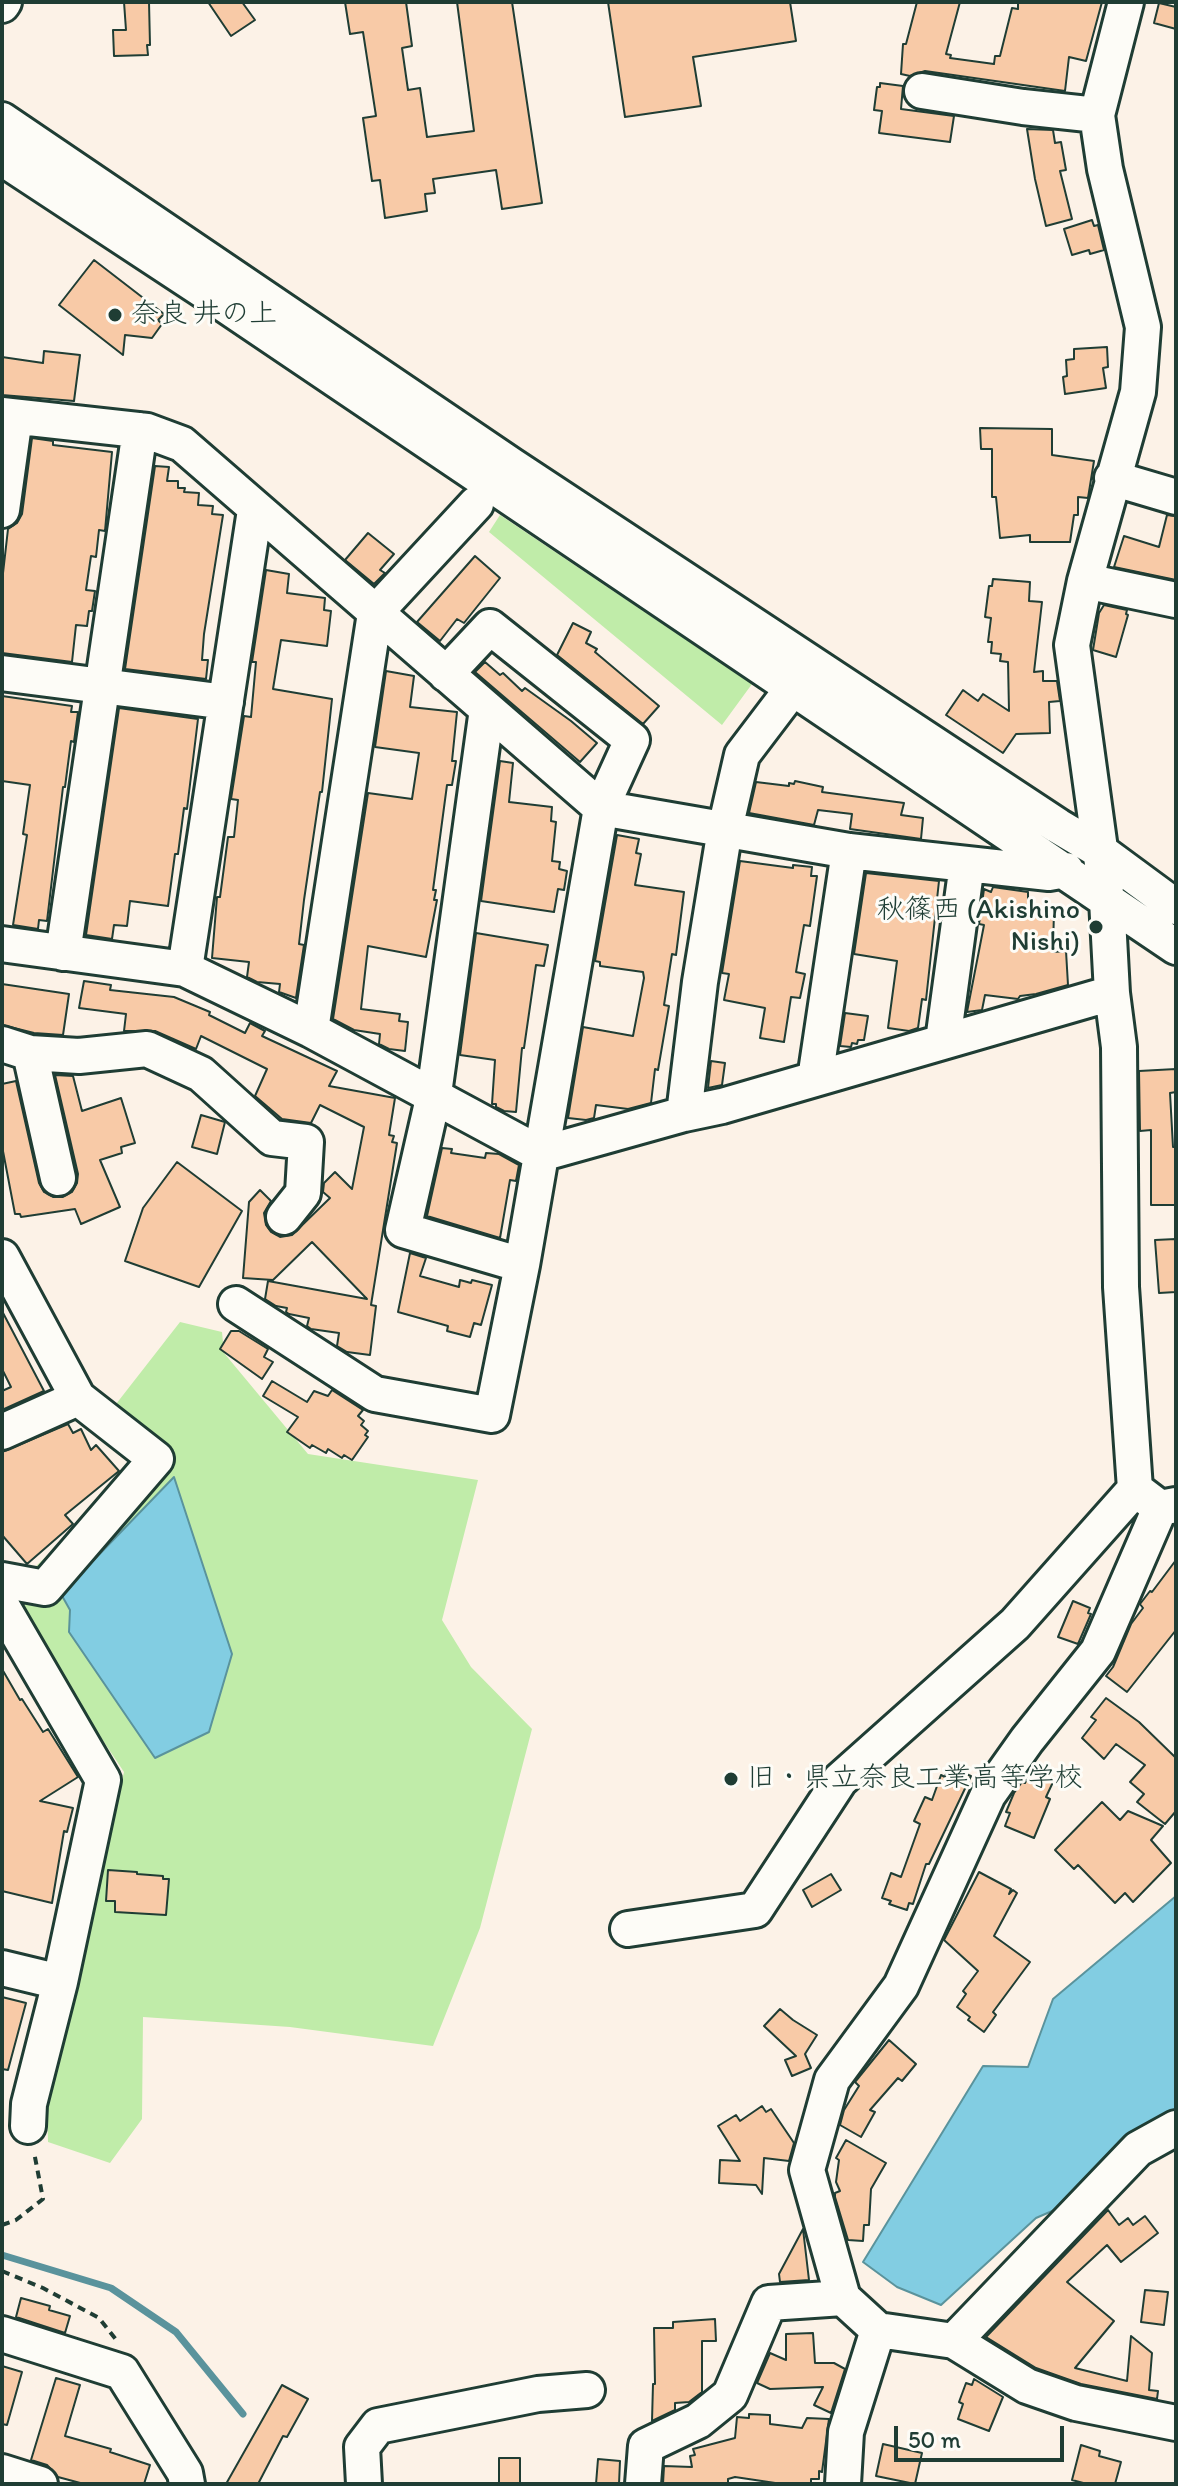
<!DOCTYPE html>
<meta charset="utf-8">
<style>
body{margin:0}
#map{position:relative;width:1178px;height:2486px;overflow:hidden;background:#fcf2e7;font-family:Itim,sans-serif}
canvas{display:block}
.frame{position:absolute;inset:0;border:4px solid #1f3d34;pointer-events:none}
.scale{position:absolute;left:894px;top:2426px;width:170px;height:36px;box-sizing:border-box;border:4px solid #1f3d34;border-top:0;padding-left:10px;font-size:24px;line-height:28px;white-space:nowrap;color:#1f3d34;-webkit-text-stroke:6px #fdfcf7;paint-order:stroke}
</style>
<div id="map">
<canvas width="1178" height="2486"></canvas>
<div class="frame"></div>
<div class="scale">50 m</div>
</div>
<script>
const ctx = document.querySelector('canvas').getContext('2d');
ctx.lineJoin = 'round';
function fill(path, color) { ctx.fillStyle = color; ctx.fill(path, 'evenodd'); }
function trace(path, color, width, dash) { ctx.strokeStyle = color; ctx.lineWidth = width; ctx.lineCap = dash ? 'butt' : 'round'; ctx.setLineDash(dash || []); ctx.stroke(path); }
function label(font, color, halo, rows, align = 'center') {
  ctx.font = font + ' Itim,"Klee One",sans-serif'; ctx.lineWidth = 6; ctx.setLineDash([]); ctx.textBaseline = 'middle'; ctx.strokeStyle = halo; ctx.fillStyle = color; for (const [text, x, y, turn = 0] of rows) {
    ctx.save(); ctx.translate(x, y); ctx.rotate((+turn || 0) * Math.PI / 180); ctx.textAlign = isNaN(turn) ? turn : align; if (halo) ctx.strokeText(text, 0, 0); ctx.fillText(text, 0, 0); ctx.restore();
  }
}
const green = new Path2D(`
 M500 515 752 684 722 725 489 532Z
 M180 1322 222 1332 224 1353 308 1454 478 1480 442 1620 471 1667 532 1729 480 1928 433 2046 290 2027 143 2017 142 2119 110 2163 48 2142 47 2099 124 1772 6 1595 138 1468 95 1431Z`);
const water = new Path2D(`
 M174 1477 232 1654 209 1732 155 1758 69 1632 70 1610 61 1594Z
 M1176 1896V2114L1066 2205 1036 2218 941 2305 897 2287 863 2262 983 2066 1028 2067 1053 1999Z`);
const stream = new Path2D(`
 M2 2255 111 2288 176 2332 243 2414`);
const building = new Path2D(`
 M124 2H149L150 45H147L148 55 114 56 113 30H126Z
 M208 2H242L255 20 231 36Z
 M345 2H406L412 46 402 48 408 90 420 88 427 137 474 131 457 2H512L542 203 502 209 496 170 433 179 435 193 425 194 427 211 385 218 380 180 372 181 363 118 376 116 363 32 350 34Z
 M608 2H790L796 41 693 57 701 106 625 117Z
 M917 2H960L946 54 951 55 950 58 994 64 995 56H1000L1012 8 1018 9V2H1102L1086 61 1069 57 1065 91 925 71 910 76 901 74 903 44H906Z
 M1159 3 1176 7V29L1154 23Z
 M880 83 903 86 901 109 954 116 950 142 879 133 882 111 874 110 877 87H880Z
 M1027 129 1053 130 1055 143 1061 142 1066 170 1060 171 1072 219 1046 226 1035 179Z
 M1092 220 1094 226 1098 225 1104 250 1090 254 1089 250 1072 255 1064 229Z
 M94 260 164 314 158 320 162 324 152 338 125 335 123 355 59 305Z
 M1107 347 1108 367 1103 368 1106 388 1065 394 1063 377 1067 376 1066 360 1074 359V349Z
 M44 351 80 355 74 401 2 395V357L43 363Z
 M980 428 1052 429V455L1094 461 1088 498 1078 497V515H1074L1070 542H1030V535L1000 538 996 497H992V449H981Z
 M32 438 53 441V445L112 452 105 531 99 530 96 557 91 556 86 590 95 591 92 611H89L87 626 76 625 72 662 2 653V582L8 529 17 523 22 514Z
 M155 466 169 467 167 481H178V488H185L184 492 199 493 198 505 213 506 212 514 223 515 204 634 202 660H208L206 679 125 669Z
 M1167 515 1176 516V580L1114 567 1124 536 1159 547Z
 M368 533 394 554 380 570 385 573 374 584 345 560Z
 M475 556 500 578 464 623 457 619 440 641 417 622Z
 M266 570 289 574 287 593 325 598 324 610 331 611 327 646 281 640 273 689 332 699 322 792H320L304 900 299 944 304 945 296 998 279 992 280 984 257 982 247 977 249 962 212 958 217 897H220L228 837H234L238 800 231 799 244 716 251 717 256 662H252Z
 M993 579 1030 582 1029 601 1042 602 1034 672 1043 671V681H1057L1060 701 1049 702 1050 733 1016 734 1003 753 946 715 963 690 978 701 983 694 1009 711 1008 662 1000 661 1001 654 991 653 992 642H988L991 618 985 617 989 586H992Z
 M1104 605 1127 610 1126 614 1128 615 1116 657 1093 650 1099 613Z
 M573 623 591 632 586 643 597 649 595 652 659 706 643 724 557 655Z
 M485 662 500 675 503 673 522 691 525 688 571 721 597 743 580 762 475 672Z
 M386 671 414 676 410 707 457 712 452 761H456L452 785H447L433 890H436L434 900H437L426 957 368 946 361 1009 400 1014 399 1021 408 1022 405 1051 389 1049 379 1044 380 1034 354 1030 333 1019 368 793 412 799 419 753 375 747Z
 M2 696 72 706 71 712H78L74 742 71 741 65 787H63L47 921 39 920 38 929 13 925 27 835 23 834 30 785 2 781Z
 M119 708 198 719 187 809 184 808 178 854H175L168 906 130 901 127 926 114 925 112 939 86 935Z
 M500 761 513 763 509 802 552 807 551 821 556 822 552 861 560 862 559 869 567 871 564 890 558 889 554 912 481 901Z
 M795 781 823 787 822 792 904 803 901 815 923 818 921 839 850 829 852 814 818 810 814 825 749 813 756 782 789 786V783L794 784Z
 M617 835 639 839 636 853 641 854 635 885 684 892 676 955 672 954 664 1005 669 1006 658 1070 655 1069 651 1103 628 1109 596 1105 594 1118 586 1120 568 1118 583 1027 633 1036 644 978 643 972 600 966V962L595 961Z
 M740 861 793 868V865L812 867 811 876H817L810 926 804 925 796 972 805 974 800 998 791 997 784 1042 760 1038 765 1008 724 1000 729 974 722 973Z
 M866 873 939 881 926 1000 922 999 918 1028 909 1031 888 1028 897 961 854 954Z
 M993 887 1028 892V908L1054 909 1053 952 1066 951 1068 985 1036 994 1020 996 1018 999 985 995 982 1010 967 1012 984 925 979 924 984 889 991 892Z
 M476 933 548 945 544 966 536 965 524 1048H522L516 1112 504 1111 496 1107V1104H492L495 1060 460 1055Z
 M84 981 111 985 110 990 174 997 210 1012 209 1015 245 1033 250 1023 265 1031 262 1036 337 1071 329 1086 395 1098 389 1135 394 1136 392 1142 397 1143 371 1305 376 1306 370 1355 347 1352 337 1346 339 1333 311 1329 307 1326 309 1318 289 1314 286 1312 287 1308 276 1306 265 1299 268 1281 367 1299 312 1242 273 1280 243 1278 249 1202 260 1190 271 1201 264 1213 266 1225 271 1232 280 1237 292 1235 330 1198 323 1192 324 1183 335 1172 352 1189 364 1127 320 1105 311 1123 282 1119 255 1096 267 1069 201 1036 196 1049 155 1031H124L126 1014 79 1008Z
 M2 984 69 994 63 1035 34 1033 2 1025Z
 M845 1013 868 1016 864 1040H858L857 1044 852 1043 851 1047 840 1046Z
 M711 1061 725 1063 722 1085 708 1088Z
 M1176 1069V1092L1170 1093 1173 1147H1176V1205H1151V1130L1140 1131 1139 1071Z
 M55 1075 73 1076 82 1111 121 1098 135 1143 121 1147 122 1153 100 1160 120 1207 81 1224 75 1209 21 1217 20 1214H15L2 1146V1084L16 1081 39 1183 44 1192 53 1197H63L72 1192 77 1183 78 1174Z
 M201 1115 225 1122 217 1154 192 1147Z
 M442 1148 452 1149 451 1153 485 1158 486 1153 499 1154 519 1165 516 1181 510 1180 500 1238 427 1216Z
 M177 1162 242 1211 199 1287 125 1261 143 1208Z
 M1176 1239V1292L1159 1293 1155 1240Z
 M410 1253 426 1258 420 1276 459 1287 460 1280 471 1283 472 1280 492 1285 481 1325 474 1323 470 1337 447 1331 448 1326 398 1312Z
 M2 1311 44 1391 2 1410V1391L11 1387 2 1369Z
 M231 1331H239L268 1349 264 1357 273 1362 262 1379 220 1349Z
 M272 1381 307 1402 314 1391 328 1396 332 1390 363 1410 358 1416 364 1421 361 1425 368 1431 365 1435 368 1437 352 1460 344 1455 342 1458 328 1449 326 1453 312 1445 310 1448 287 1432 298 1417 263 1396Z
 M68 1424 73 1433 81 1429 91 1450 96 1445 119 1471 65 1515 73 1524 27 1564 2 1535V1452Z
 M1176 1560V1630L1127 1692 1106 1676 1113 1667 1131 1624 1143 1608 1140 1604 1150 1591 1152 1592Z
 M1073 1601 1090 1608 1088 1613 1091 1614 1078 1644 1058 1637Z
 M2 1669 20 1700 22 1699 43 1732 48 1729 78 1777 40 1801 73 1808 67 1832 64 1831 52 1903 2 1891Z
 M1106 1698 1139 1722 1176 1758V1811L1165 1824 1137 1802 1144 1794 1130 1782 1145 1765 1116 1744 1104 1759 1082 1738 1096 1720 1091 1717Z
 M948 1767 971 1776 929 1864H926L913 1904 909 1903 907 1910 889 1904 891 1901 882 1898 891 1873 901 1877 920 1824 914 1821 925 1797 932 1800 941 1775 945 1777Z
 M1031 1770 1054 1780 1046 1797 1050 1799 1034 1838 1005 1826 1010 1813 1006 1812 1014 1793 1022 1782 1025 1783Z
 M1102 1802 1120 1820 1128 1811 1163 1826 1151 1840 1171 1863 1133 1902 1125 1893 1115 1903 1078 1865 1074 1869 1055 1850Z
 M108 1870 137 1872V1874L163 1876V1879H169L166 1915 115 1912V1901H106Z
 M979 1872 1011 1889 1009 1894 1013 1890 1017 1893 994 1936 1030 1962 993 2012 996 2015 984 2032 968 2020 970 2017 957 2007 966 1994 963 1991 978 1971 944 1940Z
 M831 1874 841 1890 812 1907 803 1890Z
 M2 1997 26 2003 8 2070 2 2069Z
 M780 2009 793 2020 817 2035 805 2054 811 2068 792 2076 785 2060 796 2056 764 2026Z
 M889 2040 916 2064 902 2081 898 2078 870 2110 875 2112 861 2137 840 2125 844 2110 859 2086 855 2082Z
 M762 2106 766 2112 771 2109 794 2143 789 2161 764 2158 762 2194 756 2185 719 2183 720 2160 740 2161 718 2126 736 2115 740 2121Z
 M846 2140 886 2163 871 2189 869 2225H864L863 2241 848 2240 835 2197V2193L840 2191 836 2182 839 2160 836 2158Z
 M1108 2210 1119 2225 1128 2218 1133 2225 1145 2216 1158 2233 1121 2262 1107 2245 1067 2282 1114 2321 1075 2368 1127 2381 1131 2336 1152 2353 1149 2390 1158 2391 1157 2399 1081 2384 1036 2368 986 2337Z
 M803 2229 809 2280 780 2282 779 2274Z
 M1145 2290 1168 2292 1164 2325 1141 2322Z
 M21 2298 50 2306 49 2310 70 2316 65 2333 16 2317Z
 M715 2319 716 2341H702V2392L689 2402 675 2403V2410L652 2421 653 2384H655L654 2328H673V2322Z
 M813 2333 815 2363H834L845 2369 831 2413 814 2405 823 2387 770 2389 757 2383 770 2353 786 2360V2334Z
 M2 2366 22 2372 7 2425 2 2424Z
 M56 2378 80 2385 65 2436 111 2449 110 2452 150 2465 144 2484H84L58 2477 47 2465 31 2460Z
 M974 2379 1003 2397 989 2431 958 2419 963 2404 959 2402 966 2383 972 2385Z
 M282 2385 308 2399 287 2437 283 2436 258 2484H226Z
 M749 2414 770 2415V2424L802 2428 807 2418 829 2419 822 2472 819 2471V2479H811V2484H782L735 2477 728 2479V2484H663L664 2466 692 2467 690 2456 695 2455 693 2449 735 2438 737 2417 749 2418Z
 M883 2444 922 2453 915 2484 876 2476Z
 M1081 2445 1100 2451 1099 2456 1121 2462 1115 2484H1087L1072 2480Z
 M499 2458H520V2484H499Z
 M598 2459 620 2461 619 2484H596Z`);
const path = new Path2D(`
 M2 2225 16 2220 43 2199 34 2152
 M2 2271 43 2288 99 2318 118 2342`);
const minor = new Path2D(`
 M1126 2 1097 115 1105 169 1143 327 1138 392 1085 581 1072 645 1107 900 1112 993 1119 1047 1121 1287 1135 1489 1160 1508 1176 1505
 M2 5 4 2
 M922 91 1023 107 1097 115
 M2 120 511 465 1058 826 1100 851 1176 907
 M2 158 215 298 1176 947
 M2 415 147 431 182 444 601 808 849 851 1049 873 1066 870
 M1112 478 1176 497
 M2 510 15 417
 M1085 581 1176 600
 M2 673 226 702
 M487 709 434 1094 403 1230 522 1265
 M2 944 185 969 311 1030 541 1154 684 1114 722 1106 1112 993
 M63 953 140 430
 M185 969 255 510
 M311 1030 375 613 476 504
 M943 1041 967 864
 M2 1044 30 1053 79 1056 147 1049 201 1074 272 1138 306 1142 303 1193 284 1217
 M30 1053 58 1178
 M815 1079 849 851
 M684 1114 700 982 725 829 742 755 805 672
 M2 1257 78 1398 156 1459 45 1588 2 1580
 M236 1304 375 1394 492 1415 522 1265 601 808 632 740 490 627 446 674
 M2 1432 78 1398
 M1160 1508 1098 1651 1027 1740 988 1795 901 1986 832 2080 807 2170 843 2298 878 2330 954 2341 1138 2149 1176 2128
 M2 1606 103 1780 60 1982 29 2104 28 2126
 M628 1929 755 1910 840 1780 1015 1624 1135 1489
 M2 1968 60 1982
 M2 2334 122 2372 185 2473 187 2484
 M954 2341 1027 2386 1076 2403 1176 2423
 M2 2472 40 2484
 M364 2484 362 2447 378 2426 538 2394 587 2390
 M643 2484 646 2446 698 2421 730 2395 769 2303 843 2298
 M843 2484 846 2432 878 2330`);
const markers = [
 [115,315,8,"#1f3d34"],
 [1096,927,8,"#1f3d34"],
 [731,1779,8,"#1f3d34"]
];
const poiNames = [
 ["奈良 井の上",131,315],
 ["秋篠西 (Akishino",1080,911,"right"],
 ["Nishi)",1080,943,"right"],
 ["旧・県立奈良工業高等学校",747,1779]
];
fill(green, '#c0eca9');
fill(water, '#82cde2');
trace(water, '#5a939c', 2);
trace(stream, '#5a939c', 7);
fill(building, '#f8caa7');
trace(building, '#1f3d34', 2);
trace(minor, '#1f3d34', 40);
trace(path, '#1f3d34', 4, [8, 6]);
trace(minor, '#fdfcf7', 34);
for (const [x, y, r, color] of markers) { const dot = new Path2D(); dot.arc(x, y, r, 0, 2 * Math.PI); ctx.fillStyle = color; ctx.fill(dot); trace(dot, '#fdfcf7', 3); }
label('28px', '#1f3d34', '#fdfcf7', poiNames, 'left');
</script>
